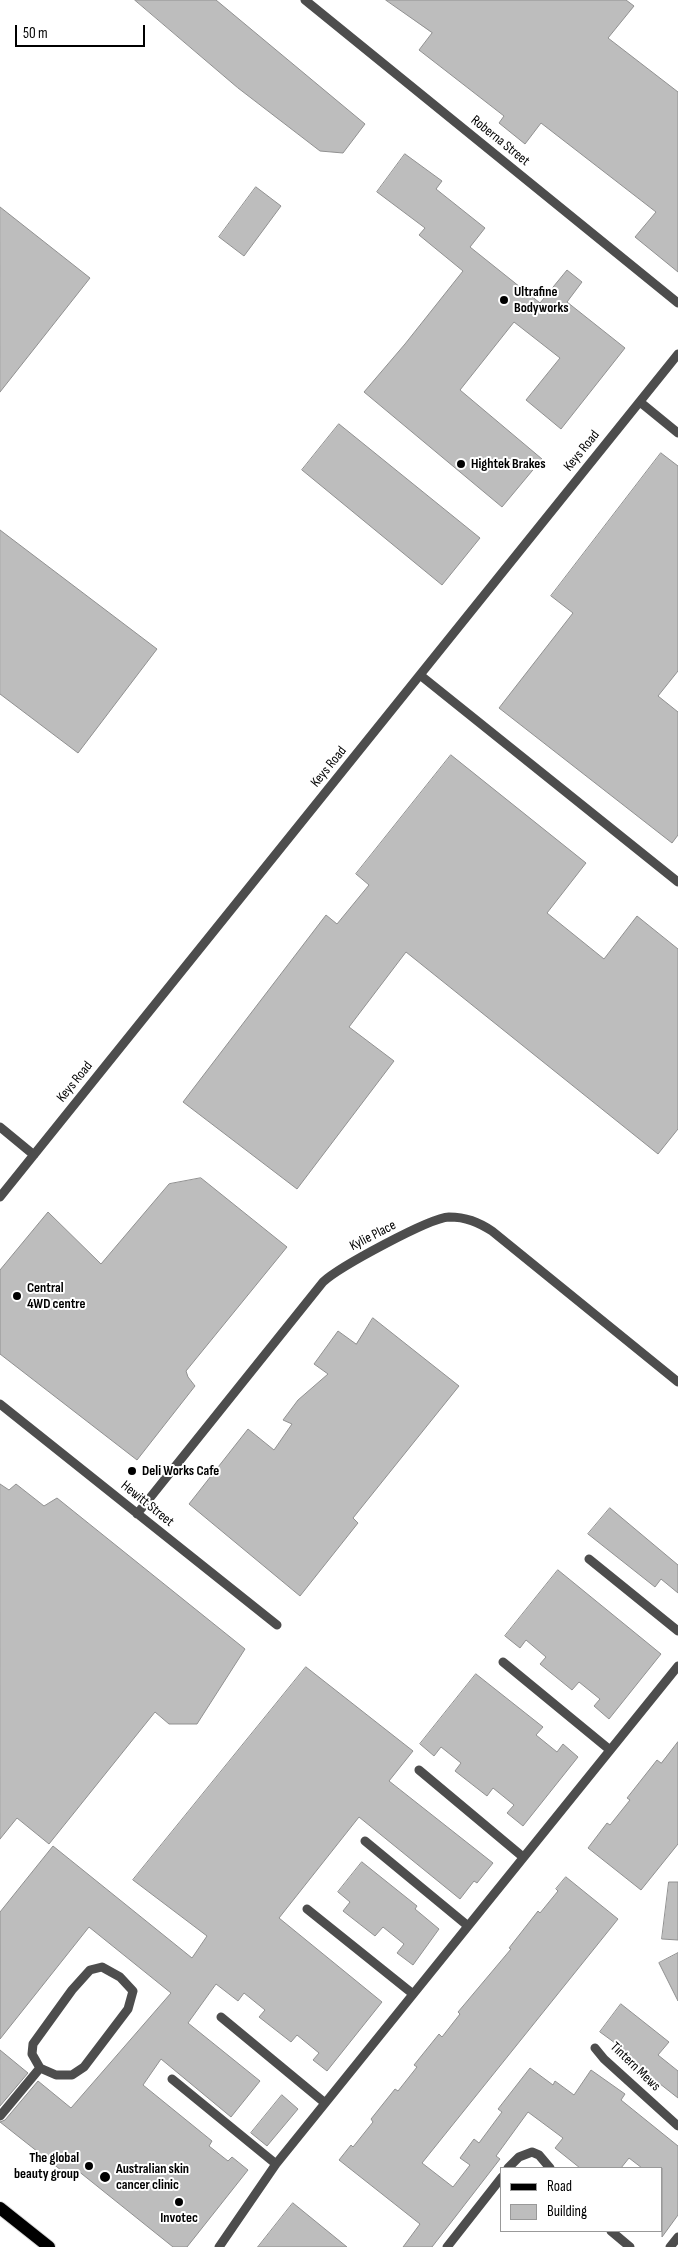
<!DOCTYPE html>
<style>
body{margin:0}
#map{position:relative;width:678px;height:2247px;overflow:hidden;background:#fff;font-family:"Sofia Sans Condensed",sans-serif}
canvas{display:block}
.legend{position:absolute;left:500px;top:2167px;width:162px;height:65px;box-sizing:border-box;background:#fff;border:1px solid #999;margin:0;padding:6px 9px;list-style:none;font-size:15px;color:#000}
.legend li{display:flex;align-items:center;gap:10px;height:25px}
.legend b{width:25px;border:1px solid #999}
.scale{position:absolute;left:15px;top:25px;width:130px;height:22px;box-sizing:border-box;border:2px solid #000;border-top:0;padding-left:6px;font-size:15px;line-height:18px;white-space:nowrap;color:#000;-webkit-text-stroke:4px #fff;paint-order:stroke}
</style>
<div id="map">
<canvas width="678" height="2247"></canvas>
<ul class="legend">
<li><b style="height:6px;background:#000"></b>Road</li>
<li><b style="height:14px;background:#bdbdbd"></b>Building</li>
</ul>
<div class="scale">50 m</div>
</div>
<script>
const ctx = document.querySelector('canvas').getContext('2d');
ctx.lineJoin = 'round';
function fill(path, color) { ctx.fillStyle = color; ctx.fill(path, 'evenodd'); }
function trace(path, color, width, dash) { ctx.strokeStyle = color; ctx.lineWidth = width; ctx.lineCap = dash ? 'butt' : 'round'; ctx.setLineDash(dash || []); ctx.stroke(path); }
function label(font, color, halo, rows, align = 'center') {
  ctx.font = font + ' "Sofia Sans Condensed",sans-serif'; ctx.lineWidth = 4; ctx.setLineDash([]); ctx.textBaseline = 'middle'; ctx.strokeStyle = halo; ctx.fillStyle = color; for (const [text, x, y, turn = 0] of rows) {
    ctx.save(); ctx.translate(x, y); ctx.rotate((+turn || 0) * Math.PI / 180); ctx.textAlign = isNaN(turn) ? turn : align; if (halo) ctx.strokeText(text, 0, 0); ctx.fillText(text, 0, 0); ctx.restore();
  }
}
const building = new Path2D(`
 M135 0H216L365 124 343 153 320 151 238 88Z
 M386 0H626L634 6 608 38 678 92V272L635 237 656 212 541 123 525 144 499 123 504 116 419 50 432 33Z
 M405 154 442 181 436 189 485 228 470 247 540 303 567 270 582 282 567 302 625 348 561 429 526 400 560 358 514 322 460 390 542 459 502 507 364 392 405 344 463 271 419 235 425 228 377 192Z
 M256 187 281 206 244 256 219 237Z
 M0 207 90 278 0 392Z
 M339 424 480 538 442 585 302 470Z
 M661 453 678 466V671L658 696 678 712V835L672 843 499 708 573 613 551 596Z
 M0 530 157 649 78 753 0 694Z
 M451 755 586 863 547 913 604 959 637 916 678 949V1129L658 1154 406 952 349 1027 394 1061 297 1189 183 1102 326 915 337 924 369 885 356 874Z
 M201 1178 287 1247 186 1371 188 1377 195 1386 137 1460 0 1354V1270L48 1212 101 1264 169 1184Z
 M373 1318 459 1386 353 1518 358 1523 300 1596 189 1504 248 1429 274 1450 292 1424 283 1420 298 1400 328 1374 314 1364 338 1331 356 1344Z
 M0 1484 9 1490 16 1484 44 1506 57 1498 245 1649 197 1724H169L155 1712 49 1844 17 1818 0 1839Z
 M610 1508 678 1565V1593L661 1579 655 1587 588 1534Z
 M558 1570 661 1654 609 1719 594 1706 600 1699 579 1682 572 1690 540 1664 546 1657 526 1640 520 1648 505 1636Z
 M306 1667 413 1751 389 1781 493 1863 477 1883 474 1881 460 1899 359 1817 279 1918 382 2002 327 2071 313 2060 319 2053 297 2035 291 2042 259 2017 265 2010 244 1993 238 2001 216 1984 188 2023 260 2081 231 2117 161 2059 143 2085 212 2141 209 2146 228 2161 232 2157 248 2170 187 2247H173L77 2170 71 2178 0 2122 5 2120 38 2081 71 2108 171 1993 89 1927 0 2039V1912L53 1846 192 1958 207 1936 133 1880Z
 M476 1674 543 1727 536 1735 557 1752 563 1744 578 1757 523 1826 507 1813 514 1805 493 1788 487 1796 455 1771 461 1763 441 1747 434 1756 420 1744Z
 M678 1742V1844L641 1890 588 1848 607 1823 610 1825 630 1800 627 1798 657 1760 661 1763Z
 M362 1862 417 1906 415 1909 439 1929 413 1965 397 1953 404 1944 383 1927 375 1936 343 1911 350 1902 338 1892Z
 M566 1877 618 1919 422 2163 453 2187 470 2165 460 2158 474 2139 479 2143 502 2112 498 2109 530 2068 553 2085 555 2081 574 2095 591 2070 625 2094 621 2100 678 2146V2215L662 2237V2168H642L629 2158 621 2168H580L555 2148 563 2138 528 2112 496 2156 500 2159 432 2247H403L420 2224 339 2160 351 2145 353 2147 373 2122 371 2119 395 2089 398 2091 417 2067 414 2065 439 2034 442 2037 460 2014 458 2012 511 1949 509 1948 538 1911 540 1913 558 1891 556 1889Z
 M669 1882H678V1940L662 1939Z
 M678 1953V2001L659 1963Z
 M621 2004 669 2042 658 2055 678 2071V2098L627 2058 630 2054 600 2032Z
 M0 2050 28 2073 0 2106Z
 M282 2095 298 2109 267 2146 251 2133Z
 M293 2203 347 2247H258Z`);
const minor = new Path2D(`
 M305 0 678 303
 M640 402 678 433
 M420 675 678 882
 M0 1127 34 1155
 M0 1197 678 354
 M0 1404 277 1625
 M137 1514 323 1282C339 1267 429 1218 449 1217 466 1217 478 1222 492 1231L678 1382
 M589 1559 678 1631
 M503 1662 610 1750
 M419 1770 523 1857
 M365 1841 468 1926
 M307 1909 413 1994
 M102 1967 120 1977 133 1991 128 2009 84 2067 72 2075H56L40 2068 32 2054 33 2044 72 1990 90 1970Z
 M221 2017 325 2103
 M595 2048 604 2059 678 2126
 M172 2079 276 2164
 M0 2116 40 2068
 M508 2168 519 2157 532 2152 539 2155 550 2168
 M611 2231 630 2247
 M219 2247 276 2164 678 1666
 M447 2247 502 2177
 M670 2247 678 2237`);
const major = new Path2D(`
 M0 2208 49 2247`);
const markers = [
 [504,300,5,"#000"],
 [461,464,5,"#000"],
 [17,1296,5,"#000"],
 [132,1471,5,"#000"],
 [89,2166,5,"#000"],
 [105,2177,6,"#000"],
 [179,2202,5,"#000"]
];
const streetNames = [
 ["Roberna Street",500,141,39],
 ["Keys Road",582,451,-51],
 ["Keys Road",329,767,-51],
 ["Keys Road",75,1082,-51],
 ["Kylie Place",373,1236,-27],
 ["Hewitt Street",147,1504,39],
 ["Tintern Mews",635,2067,44]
];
const poiNames = [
 ["Ultrafine",514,292],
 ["Bodyworks",514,308],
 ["Hightek Brakes",471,464],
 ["Central",27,1288],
 ["4WD centre",27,1304],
 ["Deli Works Cafe",142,1471],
 ["The global",79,2158,"right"],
 ["beauty group",79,2174,"right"],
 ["Australian skin",116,2169],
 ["cancer clinic",116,2185],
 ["Invotec",179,2218,"center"]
];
fill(building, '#bdbdbd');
trace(building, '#919191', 1);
trace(major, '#dbdbdb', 14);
trace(minor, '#4d4d4d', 9);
trace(major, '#000', 12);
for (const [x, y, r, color] of markers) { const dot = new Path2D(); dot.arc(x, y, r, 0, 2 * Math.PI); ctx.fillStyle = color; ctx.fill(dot); trace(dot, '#fff', 2); }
label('14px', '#000', '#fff', streetNames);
label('bold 14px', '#000', '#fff', poiNames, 'left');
</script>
